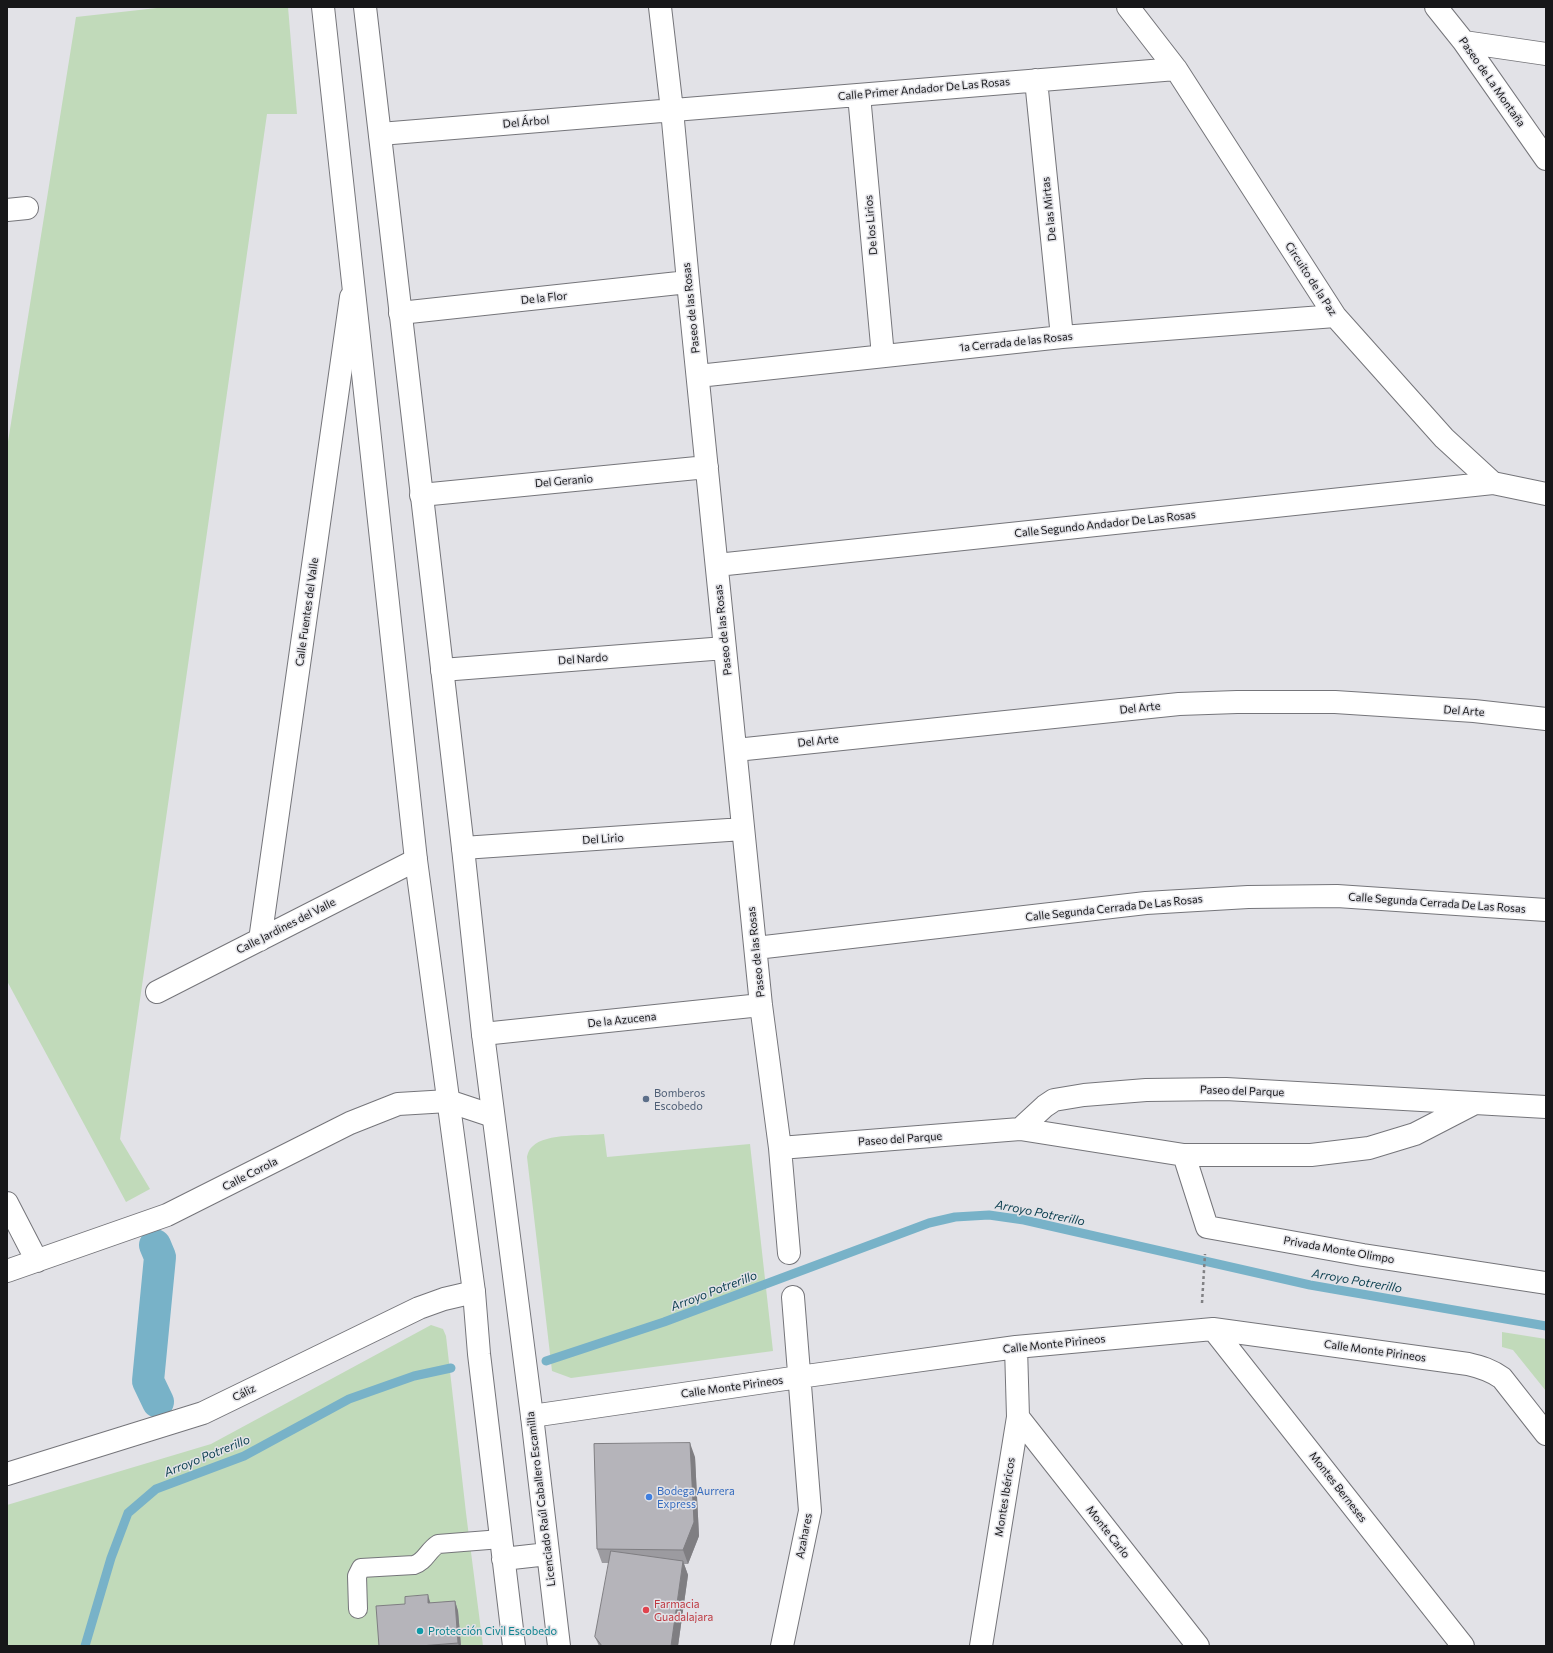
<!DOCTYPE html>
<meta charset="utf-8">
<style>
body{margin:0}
#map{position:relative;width:1553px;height:1653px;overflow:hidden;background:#e2e2e7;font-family:Commissioner,sans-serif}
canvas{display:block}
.frame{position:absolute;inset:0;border:8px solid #171719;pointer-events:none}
</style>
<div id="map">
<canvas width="1553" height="1653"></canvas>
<div class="frame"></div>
</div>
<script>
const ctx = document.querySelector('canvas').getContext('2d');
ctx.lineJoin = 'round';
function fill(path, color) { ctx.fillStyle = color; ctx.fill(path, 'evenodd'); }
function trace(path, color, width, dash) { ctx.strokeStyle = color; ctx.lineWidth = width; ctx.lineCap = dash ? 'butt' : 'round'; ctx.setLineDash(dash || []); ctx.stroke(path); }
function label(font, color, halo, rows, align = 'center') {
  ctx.font = font + ' Commissioner,sans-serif'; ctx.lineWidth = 3; ctx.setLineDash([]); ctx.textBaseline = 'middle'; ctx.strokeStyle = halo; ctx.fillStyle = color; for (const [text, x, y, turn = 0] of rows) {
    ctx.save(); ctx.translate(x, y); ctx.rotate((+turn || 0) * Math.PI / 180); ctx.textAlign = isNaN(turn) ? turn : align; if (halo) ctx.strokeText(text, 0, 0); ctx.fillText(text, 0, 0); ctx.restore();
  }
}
const green = new Path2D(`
 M166 7H288L297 114H267L120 1139 150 1189 126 1202 7 981V448L76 17Z
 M604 1134 607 1157 750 1144 773 1351 571 1378 552 1371 527 1157C528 1153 529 1149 533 1146 546 1133 586 1136 604 1134Z
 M431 1325 443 1329 446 1336 466 1513 483 1646H7V1505L211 1444Z
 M1502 1332 1546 1339V1391L1513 1350 1502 1347Z`);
const stream = new Path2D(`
 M546 1361 664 1322 929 1223 955 1217 989 1215 1024 1220 1310 1285 1546 1326
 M85 1646 111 1558 128 1513 156 1489 244 1456 349 1399 414 1376 451 1368`);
const canal = new Path2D(`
 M155 1245 160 1257 148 1381 158 1402`);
const path = new Path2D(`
 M1202 1303 1205 1254`);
const service = new Path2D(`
 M358 1609 357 1576 361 1568 414 1565C425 1562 428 1550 438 1544L501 1539`);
const minor = new Path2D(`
 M660 7 672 110 688 282 761 1005 780 1148 789 1253
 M1128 7 1176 69 1335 316 1444 438 1493 483 1546 494
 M1436 7 1464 42 1546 159
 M1464 42 1546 54
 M1036 80 1062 337
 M859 95 883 356
 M380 134 1176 69
 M7 210 27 208
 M400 313 688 282
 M698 376 1062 337 1335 316
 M421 495 707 467
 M717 565 1493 483
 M442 670 725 648
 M736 750 1179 704 1237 702H1335L1474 711 1546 719
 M463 848 743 829
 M260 940 351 297
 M756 948 1146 903 1248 897 1337 896 1546 910
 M157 992 416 860
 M483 1034 761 1005
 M1020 1129 1184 1155H1311L1369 1148 1415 1134 1475 1103
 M780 1148 1020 1129 1045 1106 1054 1100 1084 1095 1146 1090 1226 1089 1546 1107
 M1184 1155 1207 1227 1363 1255 1546 1283
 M7 1203 37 1261
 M7 1271 167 1215 350 1123 398 1104 448 1101 493 1116
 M1213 1329 1463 1646
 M532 1416 799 1377 1016 1347 1213 1329 1468 1364C1481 1367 1491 1370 1502 1378L1546 1434
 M1018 1417 1198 1646
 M7 1474 203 1413 419 1308 444 1299 474 1292
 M782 1646 810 1511 793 1297
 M981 1646 1018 1417 1016 1347`);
const tertiary = new Path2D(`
 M323 7 416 860 474 1292 479 1354 514 1646
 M365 7 463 848 483 1034 532 1416 559 1646
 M503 1559 548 1554`);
const wall = new Path2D(`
 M695 1457 699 1536 688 1564H684L688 1575 678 1646H599L595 1637 609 1563H602L597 1549Z
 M455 1601 458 1611 461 1646H379L430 1603Z`);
const shadedWall = new Path2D(`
 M690 1443 695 1457 699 1536 688 1564 683 1550Z
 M683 1561 688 1575 678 1646H671Z
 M428 1595 431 1605 428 1603Z
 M455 1601 458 1611 461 1646H459L458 1643Z`);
const building = new Path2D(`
 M690 1443 694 1522 683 1550 597 1549 594 1444Z
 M611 1551 683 1561 671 1646H602L595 1637Z
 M428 1595V1603L455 1601 458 1643 420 1646H379L376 1606 405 1604V1597Z`);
const markers = [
 [646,1099,4,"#5c6f8a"],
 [649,1497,4,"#3f7fe0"],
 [646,1610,4,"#e0444e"],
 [420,1631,4,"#0f9aa8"]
];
const streetNames = [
 ["Paseo de La Montaña",1492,82,55],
 ["Calle Primer Andador De Las Rosas",924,89,-5],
 ["Del Árbol",526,122,-5],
 ["De las Mirtas",1049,209,-96],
 ["De los Lirios",871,225,-95],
 ["Circuito de la Paz",1311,279,57],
 ["De la Flor",544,298,-6],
 ["Paseo de las Rosas",691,308,-96],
 ["1a Cerrada de las Rosas",1016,342,-6],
 ["Del Geranio",564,481,-5],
 ["Calle Segundo Andador De Las Rosas",1105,524,-6],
 ["Calle Fuentes del Valle",307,612,-82],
 ["Paseo de las Rosas",723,630,-96],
 ["Del Nardo",583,659,-4],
 ["Del Arte",1140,708,-6],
 ["Del Arte",1464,711,4],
 ["Del Arte",818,741,-6],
 ["Del Lirio",603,839,-4],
 ["Calle Segunda Cerrada De Las Rosas",1437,903,4],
 ["Calle Segunda Cerrada De Las Rosas",1114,908,-6],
 ["Calle Jardines del Valle",286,926,-27],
 ["Paseo de las Rosas",756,952,-96],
 ["De la Azucena",622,1020,-6],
 ["Paseo del Parque",1242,1091,2],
 ["Paseo del Parque",900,1139,-4],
 ["Calle Corola",250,1174,-27],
 ["Privada Monte Olimpo",1339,1250,10],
 ["Calle Monte Pirineos",1054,1344,-6],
 ["Calle Monte Pirineos",1375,1351,8],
 ["Calle Monte Pirineos",732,1387,-8],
 ["Cáliz",244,1393,-26],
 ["Montes Berneses",1338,1487,52],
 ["Montes Ibéricos",1005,1497,-81],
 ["Licenciado Raúl Caballero Escamilla",541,1499,-97],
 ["Monte Carlo",1108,1532,52],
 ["Azahares",804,1536,-79]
];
const serviceNames = [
 ["Bomberos",654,1093],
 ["Escobedo",654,1106]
];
const shopNames = [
 ["Bodega Aurrera",657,1491],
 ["Express",657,1504]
];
const healthNames = [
 ["Farmacia",654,1604],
 ["Guadalajara",654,1617]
];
const cultureNames = [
 ["Protección Civil Escobedo",428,1631]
];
const waterNames = [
 ["Arroyo Potrerillo",1040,1213,11],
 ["Arroyo Potrerillo",1357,1281,10],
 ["Arroyo Potrerillo",714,1291,-21],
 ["Arroyo Potrerillo",207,1456,-22]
];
fill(green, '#c1daba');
trace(stream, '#78b2c8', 9);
trace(canal, '#78b2c8', 32);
trace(service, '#75757a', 20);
trace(minor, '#75757a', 24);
trace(tertiary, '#75757a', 24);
trace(path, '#818184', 2.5, [3, 3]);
trace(service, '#fff', 18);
trace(minor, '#fff', 22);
trace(tertiary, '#fff', 22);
fill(wall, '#9c9ba0');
fill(shadedWall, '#7f7e82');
fill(building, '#b5b4ba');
trace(building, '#7f7e82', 1);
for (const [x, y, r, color] of markers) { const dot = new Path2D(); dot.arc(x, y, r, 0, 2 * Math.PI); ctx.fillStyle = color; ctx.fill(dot); trace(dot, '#e2e2e7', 1.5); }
label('11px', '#171719', '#e2e2e7', streetNames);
label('11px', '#4e5e75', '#e2e2e7', serviceNames, 'left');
label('11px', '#366cbe', '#e2e2e7', shopNames, 'left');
label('11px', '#be3a42', '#e2e2e7', healthNames, 'left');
label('11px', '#0d838f', '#e2e2e7', cultureNames, 'left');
label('italic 12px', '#0f4252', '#e2e2e7', waterNames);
</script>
